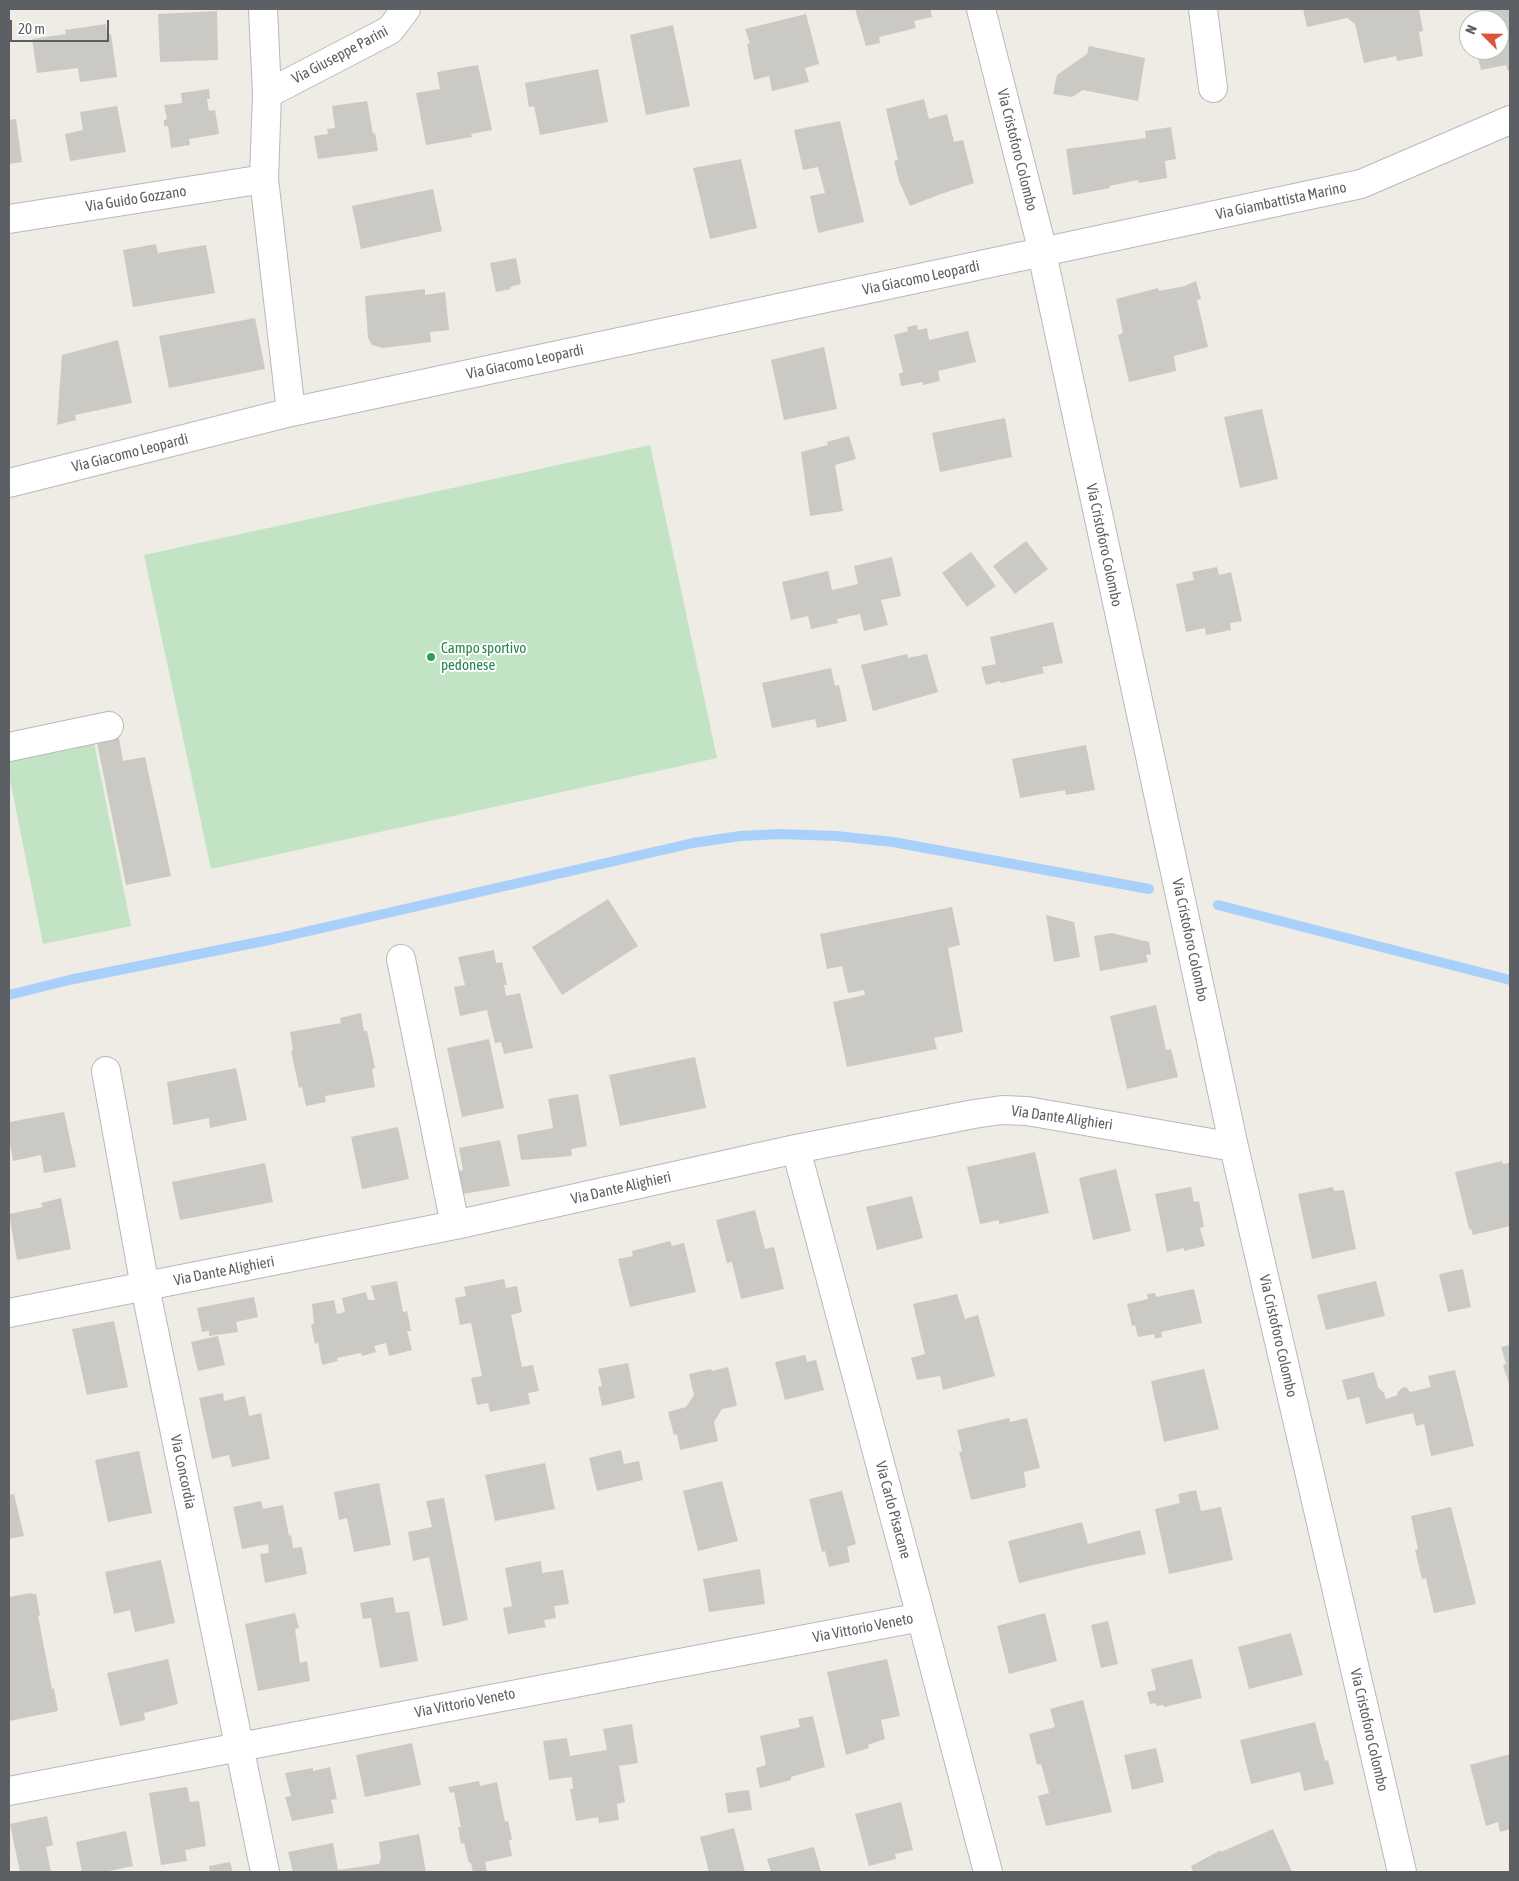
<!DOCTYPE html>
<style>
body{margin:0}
#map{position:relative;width:1519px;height:1881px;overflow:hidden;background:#eeece4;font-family:"Asap Condensed",sans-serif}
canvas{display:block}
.frame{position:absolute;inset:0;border:10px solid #5c5f64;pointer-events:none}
.north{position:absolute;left:1459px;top:10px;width:50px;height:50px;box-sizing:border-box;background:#fff;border:1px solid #bebfc1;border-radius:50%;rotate:293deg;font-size:14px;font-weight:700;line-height:20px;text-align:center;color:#5c5f64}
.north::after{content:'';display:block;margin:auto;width:18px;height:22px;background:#de543a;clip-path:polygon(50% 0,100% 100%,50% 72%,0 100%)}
.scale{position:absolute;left:10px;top:20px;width:99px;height:22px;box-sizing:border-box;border:2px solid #5c5f64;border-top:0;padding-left:6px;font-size:15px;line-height:18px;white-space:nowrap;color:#5c5f64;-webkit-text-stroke:4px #fff;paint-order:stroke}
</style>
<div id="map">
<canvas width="1519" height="1881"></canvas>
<div class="frame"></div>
<div class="north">N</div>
<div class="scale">20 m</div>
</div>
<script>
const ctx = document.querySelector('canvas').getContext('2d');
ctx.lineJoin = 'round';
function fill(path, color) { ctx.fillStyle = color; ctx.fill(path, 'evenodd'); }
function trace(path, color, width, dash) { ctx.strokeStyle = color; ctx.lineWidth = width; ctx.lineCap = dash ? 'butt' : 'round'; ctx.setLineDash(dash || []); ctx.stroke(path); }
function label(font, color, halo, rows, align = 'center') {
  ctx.font = font + ' "Asap Condensed",sans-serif'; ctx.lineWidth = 4; ctx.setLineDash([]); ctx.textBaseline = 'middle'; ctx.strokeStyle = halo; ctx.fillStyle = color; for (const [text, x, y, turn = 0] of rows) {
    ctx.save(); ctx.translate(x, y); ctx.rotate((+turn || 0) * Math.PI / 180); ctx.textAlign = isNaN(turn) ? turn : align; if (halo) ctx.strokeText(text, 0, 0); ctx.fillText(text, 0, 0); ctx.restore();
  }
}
const green = new Path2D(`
 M650 445 717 758 211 869 144 555Z
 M94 743 131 926 43 944 9 775V760Z`);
const stream = new Path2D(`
 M1218 905 1510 980
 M9 995 69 980 274 939 693 843 740 836 781 834 836 836 893 842 1149 889`);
const building = new Path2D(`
 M855 9H930L932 17 914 21 916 28 879 37 880 43 866 46Z
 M1303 9H1419L1423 31 1419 32 1423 56 1397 61 1396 56 1364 63 1355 24 1347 18 1307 27Z
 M1495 9H1510V70L1508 71 1506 65 1481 70 1476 50H1499V20H1476L1474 14Z
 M217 11 218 60 160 62 158 14Z
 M806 14 819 64 805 68 809 82 772 91 769 76 754 80 747 44 750 43 745 29Z
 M106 24 107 34H111L117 77 80 82 78 68 37 73 32 39 66 34 65 30Z
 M673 25 690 106 646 115 630 35Z
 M1089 46 1145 58 1138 101 1083 90 1072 97 1053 94 1057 75 1087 54Z
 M478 65 492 130 471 134 472 137 426 145 416 93 440 89 437 72Z
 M598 69 608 122 540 135 534 106 529 107 525 83Z
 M209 89 210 99H207L209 111 215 110 219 134 189 139 190 145 171 148 168 126H164V120L167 119 164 105 182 103 181 93Z
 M924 99 929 119 947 114 954 142 963 140 974 183 938 195 910 206 899 181 894 161 898 160 886 109Z
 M367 101 373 134 375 133 378 151 318 159 314 136 328 134 327 129 335 128 332 106Z
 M117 106 126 152 70 161 65 134 83 130 80 112Z
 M16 119 22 162 9 164V120Z
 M840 121 864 222 818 233 810 196 825 193 818 167 803 170 794 130Z
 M1171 127 1176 159 1165 161 1167 178 1139 183 1138 180 1109 186 1110 188 1073 195 1066 149 1146 138 1145 131Z
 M741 159 757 228 710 239 693 168Z
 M433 189 442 231 361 249 352 206Z
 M156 244 158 253 206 245 215 293 133 307 123 250Z
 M516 258 521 284 510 287 511 289 496 292 490 263Z
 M1196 281 1201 299 1197 300 1208 347 1174 356 1176 371 1129 382 1118 335 1123 333 1116 299 1158 288 1159 291 1185 286Z
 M425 289V295L445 292 449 330 430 332 431 342 383 348 372 345 368 338 365 296Z
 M255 318 265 369 169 388 159 336Z
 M917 325 918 330 927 328 929 340 968 331 976 362 938 371 940 381 923 385V382L901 386 899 374 903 372 894 335 908 331 907 327Z
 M118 340 132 403 75 415 76 420 57 425 62 355Z
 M824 347 837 409 784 420 771 360Z
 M1262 409 1278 479 1240 488 1224 417Z
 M1005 418 1012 457 940 472 932 433Z
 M849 436 856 459 835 465 843 511 810 516 801 452 828 445 827 442Z
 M1026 541 1048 569 1015 594 993 566Z
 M971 552 996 586 967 607 942 573Z
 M892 557 901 596 881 600 888 625 864 631 860 614 837 619 838 623 811 629 808 616 791 620 782 582 828 571 832 590 858 584 854 566Z
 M1217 567 1219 575 1231 572 1242 621 1230 623 1231 630 1206 635 1205 628 1186 632 1176 584 1194 580 1192 572Z
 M1053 622 1063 663 1042 667 1044 673 1001 683 1000 681 986 685 981 667 996 664 990 637Z
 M907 654 908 658 927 654 938 692 873 711 861 665Z
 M831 668 835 686 839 685 847 721 817 728 815 719 772 728 762 683Z
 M117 727 123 761 145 757 171 876 126 885 95 733Z
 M1086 745 1095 790 1066 795 1065 790 1020 798 1012 759Z
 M608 899 638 946 562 995 532 947Z
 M952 907 960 945 948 948 963 1032 934 1038 937 1049 847 1067 833 1002 865 995 864 990 848 993 842 966 827 969 820 934Z
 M1046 915 1074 922 1080 957 1054 962Z
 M1111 933 1149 942 1151 954 1146 955 1148 962 1100 971 1094 936Z
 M494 950 496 963 502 962 507 985H504L506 996 520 993 533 1048 504 1054 501 1042 495 1043 487 1010 460 1016 454 987 465 985 458 957Z
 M1156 1005 1166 1050 1171 1049 1178 1077 1127 1089 1110 1016Z
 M361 1013 364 1031H367L375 1068 372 1069 375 1087 325 1096 326 1102 306 1106 302 1087 299 1088 291 1051 293 1050 290 1032 341 1023 340 1018Z
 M489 1039 504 1108 462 1117 447 1048Z
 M695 1057 706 1108 620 1126 609 1075Z
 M236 1068 247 1120 210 1128 209 1118 173 1125 167 1082Z
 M578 1094 587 1146 571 1149 572 1156 521 1160 517 1135 553 1128 548 1099Z
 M64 1112 76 1167 44 1173 41 1155 13 1161 9 1137V1122Z
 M398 1127 409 1179 362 1189 351 1137Z
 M500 1140 510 1186 463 1194 458 1171 463 1170 459 1148Z
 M1035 1152 1049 1213 999 1224V1220L980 1224 967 1167Z
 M1502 1161 1503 1164 1510 1163V1226L1473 1235 1471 1229H1469L1455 1172Z
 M265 1163 273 1202 180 1220 172 1182Z
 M1116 1169 1131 1231 1093 1240 1079 1178Z
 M1191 1187 1194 1202 1199 1201 1204 1227 1200 1228 1205 1246 1184 1251V1248L1167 1252 1155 1194Z
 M1333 1187 1334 1191 1344 1190 1356 1249 1312 1259 1298 1194Z
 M912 1196 923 1238 877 1250 866 1207Z
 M61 1198 71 1249 17 1260 9 1214 43 1207 41 1203Z
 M755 1210 765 1249 774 1247 784 1289 741 1299 732 1262 727 1263 716 1220Z
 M670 1241 672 1246 684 1243 696 1292 630 1307 618 1259 633 1256 632 1251Z
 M1463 1269 1471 1307 1448 1312 1439 1274Z
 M504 1279 506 1288 517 1286 522 1312 511 1315 522 1367 533 1365 539 1391 528 1393 530 1404 490 1412 488 1403 477 1405 471 1378 482 1376 471 1323 460 1325 455 1298 466 1296 464 1287Z
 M397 1281 403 1312 407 1311 411 1331H407L412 1350 389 1356 386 1343 374 1346 376 1352 362 1356 361 1353 337 1358 338 1361 322 1365 318 1342 315 1344 311 1325 314 1323 312 1304 334 1300 337 1314 345 1312 342 1298 366 1292 368 1300H375L371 1286Z
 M1376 1281 1385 1316 1326 1330 1317 1295Z
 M1194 1289 1202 1323 1161 1332 1162 1337 1155 1339 1154 1334 1138 1337 1135 1325 1132 1326 1127 1304 1148 1299 1147 1294 1155 1293 1156 1297Z
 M957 1294 965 1319 978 1315 995 1376 943 1390 940 1376 917 1380 911 1358 925 1354 913 1304Z
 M254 1297 258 1317 236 1322 238 1332 209 1336V1331L202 1332 197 1308Z
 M114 1321 128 1387 87 1395 72 1329Z
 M218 1336 225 1365 198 1371 191 1342Z
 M1510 1345V1387L1503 1365 1506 1364 1501 1347Z
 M805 1355 807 1362 816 1360 824 1390 785 1400 775 1362Z
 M628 1363 635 1398 602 1406 598 1387 602 1386 598 1369Z
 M728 1367 737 1406 722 1409 714 1422 718 1441 680 1450 677 1434 674 1435 668 1412 686 1407 694 1395 689 1374 711 1369 712 1371Z
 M1204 1369 1219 1429 1164 1442 1151 1381Z
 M1455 1370 1474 1446 1431 1456 1424 1424 1416 1426 1413 1413 1366 1424 1359 1397 1347 1400 1342 1380 1374 1372 1378 1387 1384 1393 1386 1399 1398 1395 1397 1393 1402 1388 1406 1387 1410 1392 1431 1387 1428 1376Z
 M223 1393 224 1401 245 1396 249 1416 261 1413 270 1459 232 1467 229 1455 212 1459 199 1398Z
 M1009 1418 1010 1422 1027 1418 1040 1468 1024 1472 1026 1487 971 1500 959 1452 962 1451 957 1430Z
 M621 1450 624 1464 639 1461 643 1480 597 1491 589 1458Z
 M139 1451 152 1513 108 1522 95 1460Z
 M545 1463 555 1509 495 1521 485 1475Z
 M722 1481 738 1541 698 1551 683 1491Z
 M379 1483 391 1545 354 1552 347 1518 339 1520 334 1492Z
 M1196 1490 1201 1511 1221 1507 1233 1560 1169 1574 1155 1509 1180 1503 1178 1494Z
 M842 1491 856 1544 847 1547 850 1562 829 1567 825 1551 822 1552 809 1499Z
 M14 1494 24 1536 9 1539V1495Z
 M444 1498 468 1620 443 1626 429 1557 413 1561 408 1532 432 1527 426 1501Z
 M261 1501 263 1509 283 1505 289 1536 291 1535 293 1548 302 1547 307 1574 265 1583 260 1554 269 1553 268 1544 242 1549 233 1507Z
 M1451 1507 1476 1604 1434 1613 1426 1578 1422 1579 1415 1550 1418 1549 1411 1516Z
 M1082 1522 1088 1544 1140 1530 1146 1554 1093 1565 1019 1583 1008 1541Z
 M161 1560 175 1623 135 1632 130 1610 114 1614 105 1572Z
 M541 1561 542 1573 563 1570 569 1604 554 1606 556 1618 544 1620 546 1627 508 1634 503 1608 512 1606 505 1568Z
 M760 1569 765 1604 709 1612 703 1579Z
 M31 1593 32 1594H36L40 1615 38 1616 52 1689 54 1688 58 1711 9 1721V1597Z
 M393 1597 396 1613 409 1611 418 1661 380 1668 371 1618 363 1619 360 1603Z
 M295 1613 299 1628 295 1629 300 1663 307 1661 310 1681 258 1691 245 1624Z
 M1045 1613 1057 1661 1009 1674 997 1626Z
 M1108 1621 1118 1664 1101 1668 1091 1625Z
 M1291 1633 1303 1675 1249 1689 1238 1647Z
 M168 1659 178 1704 144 1713 145 1720 120 1726 107 1673Z
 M887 1659 900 1716 881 1720 885 1739 868 1745 869 1748 846 1755 827 1672Z
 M1192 1659 1202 1698 1164 1707 1163 1705 1156 1706V1703L1150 1704 1147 1692 1156 1690 1151 1669Z
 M1083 1700 1112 1812 1046 1826 1038 1796 1049 1793 1041 1764 1037 1765 1029 1734 1055 1727 1050 1709Z
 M813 1716 825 1767 791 1777V1780L760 1788 756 1768 766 1765 760 1736 800 1727 798 1719Z
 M1315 1722 1325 1761 1328 1760 1334 1784 1304 1791 1300 1772 1251 1784 1240 1740Z
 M632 1724 638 1763 619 1766 625 1802 617 1804 619 1820 599 1823 598 1817 576 1821 570 1789H573L572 1777 549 1780 543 1741 567 1738 570 1756 607 1750 603 1729Z
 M412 1743 421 1785 365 1797 356 1755Z
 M1156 1748 1164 1782 1132 1790 1124 1755Z
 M1510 1754V1829L1500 1832 1498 1822 1486 1826 1470 1765Z
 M330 1767 337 1799 331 1800 334 1813 292 1821 285 1797 291 1796 285 1773 313 1768V1771Z
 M479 1781 480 1786 497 1782 505 1822 508 1821 512 1839 509 1841 512 1856 485 1862 487 1872H473L471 1863H469L464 1843 461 1844 458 1827H461L454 1792 450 1793 448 1787Z
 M187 1787 190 1802 199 1801 206 1846 185 1850 187 1861 161 1865 149 1793Z
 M749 1790 752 1810 728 1813 725 1793Z
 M901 1802 913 1850 895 1854 896 1859 869 1866 855 1814Z
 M47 1816 53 1845 46 1847 51 1872H20L10 1824Z
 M734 1828 745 1872H709L700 1837Z
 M1273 1829 1292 1872H1193L1191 1866 1208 1857 1221 1850V1852Z
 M126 1831 133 1866 104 1872H82L76 1842Z
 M419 1834 426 1872H293L288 1852 333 1843 338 1870 379 1864 381 1858 379 1842Z
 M814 1847 821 1872H771L767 1859Z
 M230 1862 233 1872H210L209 1866Z`);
const minor = new Path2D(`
 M263 9 267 94 264 179 291 412
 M981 9 1043 252 1042 253 1234 1147 1402 1872
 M1203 9 1213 88
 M267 94 390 30 406 9
 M9 219 264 179
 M9 483 291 412 1361 184 1510 120
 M9 747 109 726
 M401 959 455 1225
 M106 1071 145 1287 265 1872
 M796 1149 921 1617 988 1872
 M9 1313 455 1225 796 1149 974 1114 1002 1110 1027 1111 1234 1147
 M9 1791 921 1617`);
const markers = [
 [431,657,5,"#2e9e5b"]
];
const streetNames = [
 ["Via Giuseppe Parini",340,55,-28],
 ["Via Cristoforo Colombo",1017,150,76],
 ["Via Guido Gozzano",136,199,-9],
 ["Via Giambattista Marino",1281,201,-12],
 ["Via Giacomo Leopardi",921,278,-12],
 ["Via Giacomo Leopardi",525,362,-12],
 ["Via Giacomo Leopardi",130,453,-14],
 ["Via Cristoforo Colombo",1104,545,78],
 ["Via Cristoforo Colombo",1190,940,78],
 ["Via Dante Alighieri",1062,1118,8],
 ["Via Dante Alighieri",621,1188,-13],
 ["Via Dante Alighieri",224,1271,-11],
 ["Via Cristoforo Colombo",1278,1336,77],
 ["Via Concordia",183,1472,78],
 ["Via Carlo Pisacane",893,1510,75],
 ["Via Vittorio Veneto",863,1628,-11],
 ["Via Vittorio Veneto",465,1703,-11],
 ["Via Cristoforo Colombo",1369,1730,77]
];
const leisureNames = [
 ["Campo sportivo",441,648],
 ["pedonese",441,665]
];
fill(green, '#c2e4c5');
trace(stream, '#a9d0fa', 10);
fill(building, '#cbc9c4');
trace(minor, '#b7b9bd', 30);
trace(minor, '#fff', 28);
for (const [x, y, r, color] of markers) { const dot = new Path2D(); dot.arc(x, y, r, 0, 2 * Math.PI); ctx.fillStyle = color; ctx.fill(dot); trace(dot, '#fff', 2); }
label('15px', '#5c5f64', '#fff', streetNames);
label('15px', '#27864d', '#fff', leisureNames, 'left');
</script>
